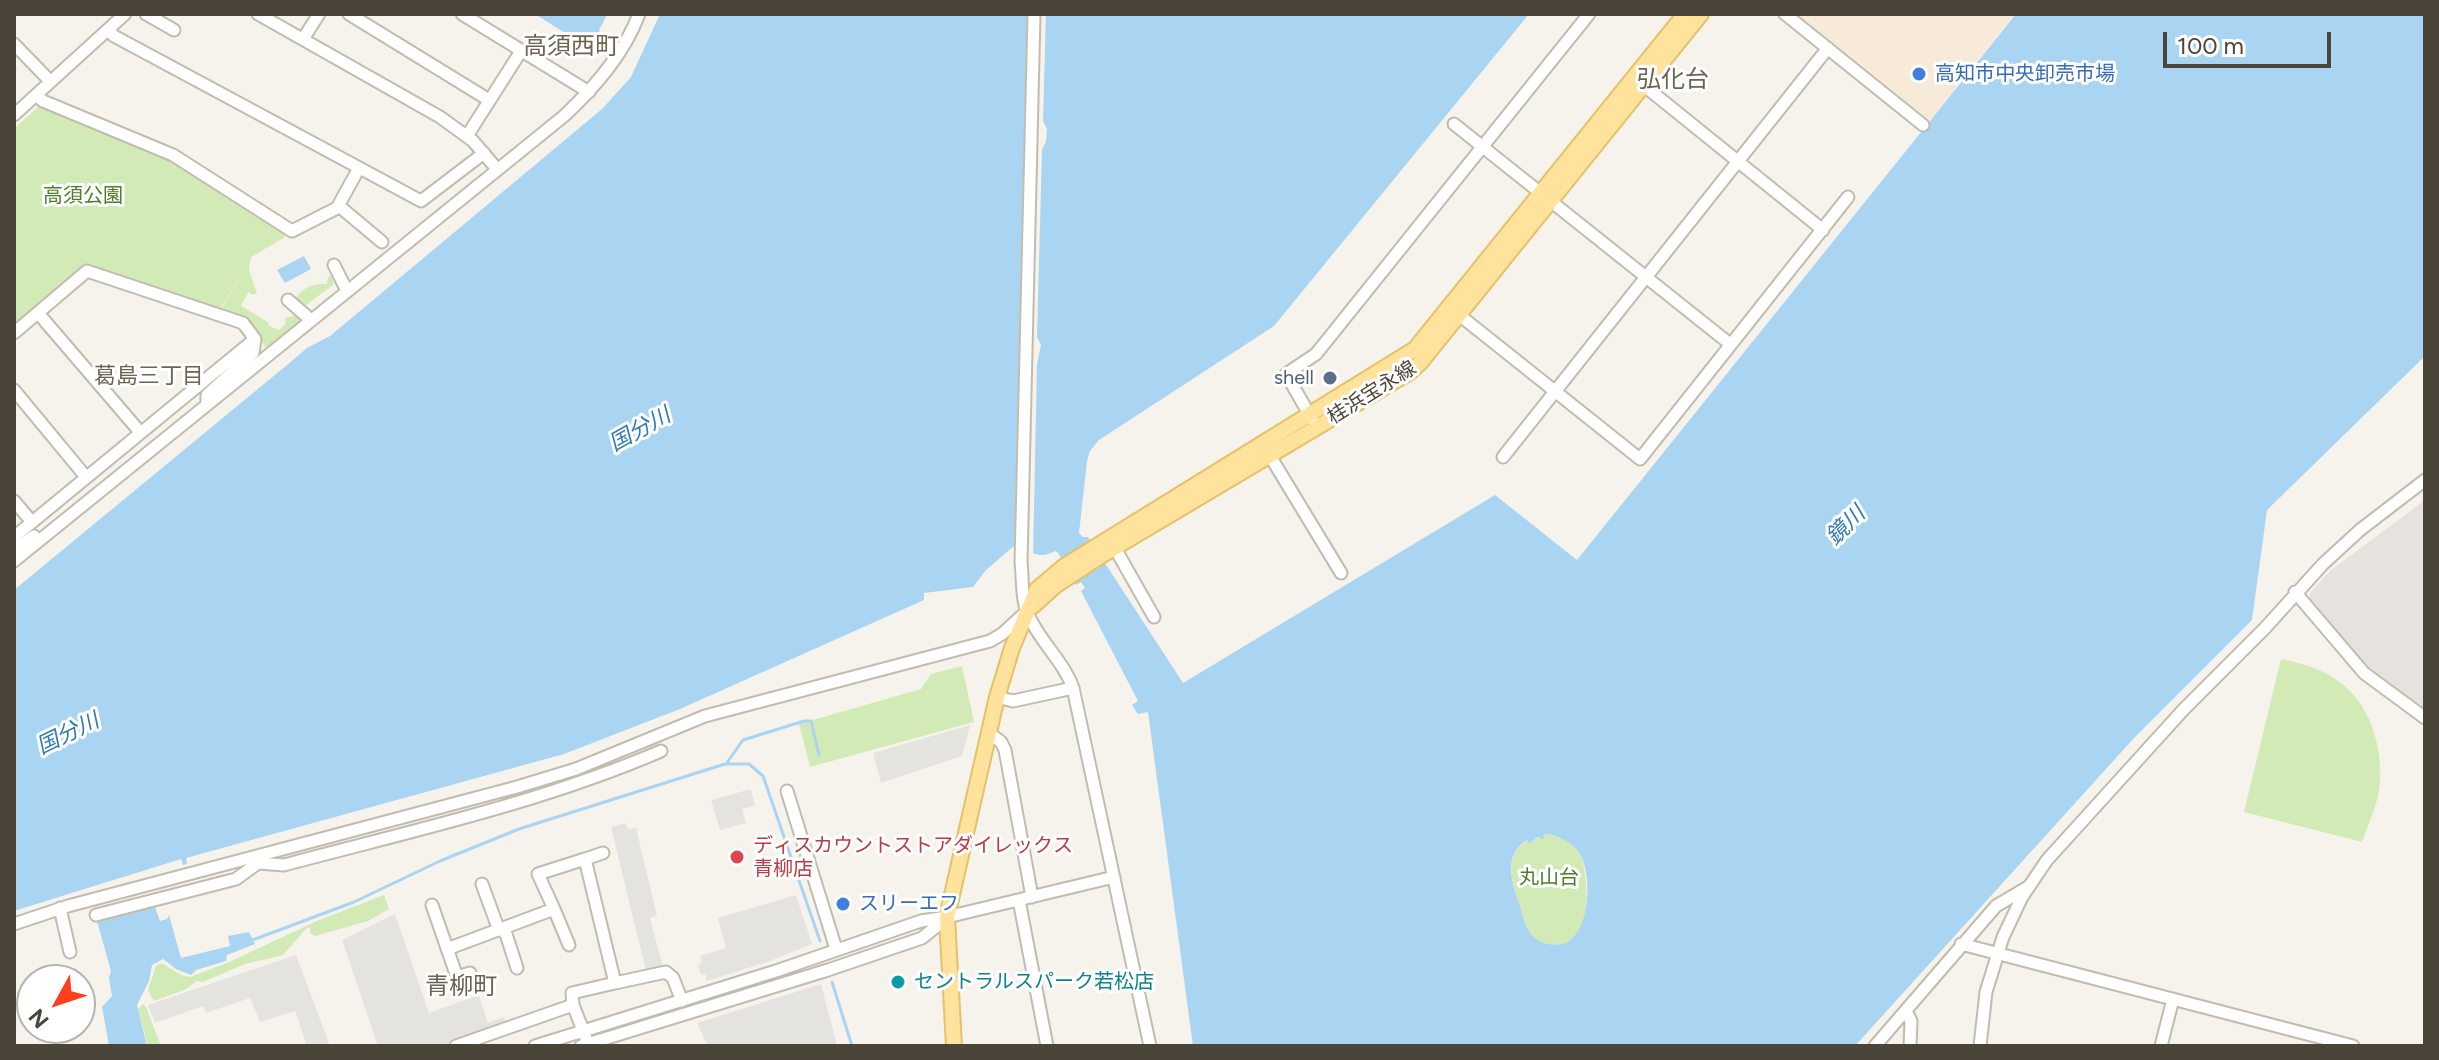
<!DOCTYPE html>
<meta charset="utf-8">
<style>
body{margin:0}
#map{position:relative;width:2439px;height:1060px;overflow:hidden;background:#f6f3ec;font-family:Figtree,sans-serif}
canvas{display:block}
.frame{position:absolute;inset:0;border:16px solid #4b4439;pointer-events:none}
.north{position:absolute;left:16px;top:964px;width:80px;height:80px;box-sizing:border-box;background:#fff;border:2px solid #b7b4b0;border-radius:50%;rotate:230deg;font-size:22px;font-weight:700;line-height:32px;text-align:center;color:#4b4439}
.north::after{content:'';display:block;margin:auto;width:28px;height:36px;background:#fc3f1d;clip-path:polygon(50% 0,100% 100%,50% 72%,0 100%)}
.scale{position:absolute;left:2163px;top:32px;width:168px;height:36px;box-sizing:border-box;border:4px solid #4b4439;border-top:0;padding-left:10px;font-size:24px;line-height:28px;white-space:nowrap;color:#4b4439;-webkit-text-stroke:6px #fff;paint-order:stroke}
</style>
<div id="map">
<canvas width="2439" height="1060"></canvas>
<div class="frame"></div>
<div class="north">N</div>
<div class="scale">100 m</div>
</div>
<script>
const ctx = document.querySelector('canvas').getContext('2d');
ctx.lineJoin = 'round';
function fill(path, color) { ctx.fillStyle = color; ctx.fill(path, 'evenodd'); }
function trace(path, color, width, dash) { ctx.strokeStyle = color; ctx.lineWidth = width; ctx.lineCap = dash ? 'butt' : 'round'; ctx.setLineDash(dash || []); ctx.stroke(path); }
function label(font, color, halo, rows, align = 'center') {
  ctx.font = font + ' Figtree,"Noto Sans JP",sans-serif'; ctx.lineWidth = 6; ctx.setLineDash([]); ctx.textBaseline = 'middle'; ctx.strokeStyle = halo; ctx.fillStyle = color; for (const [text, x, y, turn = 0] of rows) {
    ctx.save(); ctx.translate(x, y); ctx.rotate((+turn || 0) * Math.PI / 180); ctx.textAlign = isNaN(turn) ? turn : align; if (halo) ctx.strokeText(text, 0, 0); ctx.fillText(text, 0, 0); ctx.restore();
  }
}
const commercial = new Path2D(`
 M1797 14H2015L1930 120Z`);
const industrial = new Path2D(`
 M2425 500V710L2371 670 2309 600 2310 593 2331 570Z`);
const green = new Path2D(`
 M41 104 172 159 286 232 285 237 251 257 249 270 257 294H250L249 291 241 306 268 322 269 326 279 330 285 324V318L299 314 302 321 271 346 265 347C252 325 248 320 221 310L247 264 220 310 84 264 14 324V129Z
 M331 276 334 284 305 306 299 305 295 301C299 289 314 282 327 284L328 277Z
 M2281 659C2305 664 2330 671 2348 689 2376 715 2386 765 2377 800 2373 814 2367 828 2362 842L2244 812Z
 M962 666 974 722 810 767 799 724 921 689 931 674Z
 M1550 834C1562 838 1574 842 1580 854 1587 867 1589 914 1583 927 1579 935 1573 940 1565 943 1555 946 1544 945 1536 939 1526 931 1523 917 1520 906 1512 883 1502 855 1528 840L1529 844 1542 835Z
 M384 895 389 909 368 921 315 936 310 933V927L306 929 283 955 245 964 203 982 197 981 184 990 154 1001 148 990 156 966 162 963 181 975 190 977 227 963 317 921Z
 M143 1004 146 1007 161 1046H148L138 1009Z`);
const parking = new Path2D(`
 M970 725 962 756 881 783 873 753Z
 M751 789 755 806 742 809 746 823 720 830 711 800Z
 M626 823 628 829 636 828 657 916 650 918 663 967 646 971 611 827Z
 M796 895 812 944 770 961 707 981 705 974 701 975 698 965 702 962 700 956 726 948 718 918Z
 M395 914 429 1013 479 995 488 1023 504 1017 507 1026 443 1046H378L342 940Z
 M296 955 330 1046H307L295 1011 260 1022 250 998 206 1013 203 1006 155 1023 148 1005Z
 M821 984 837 1046H708L697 1023Z`);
const water = new Path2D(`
 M535 14H606L607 15 599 30 600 33 592 35 587 41 590 44 587 47Z
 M660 14H1529L1274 326 1099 440 1090 451 1087 461 1079 533 1083 537H1088L1183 683 1495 495 1577 560 2016 14H2425V356L2267 510 2252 620 2134 738 1855 1046H1193L1148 712 1138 714 1132 705 1138 701 1081 591 1085 588 1081 582 1076 585 1058 553 1055 551C1041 560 1029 552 1015 545L986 570 973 587 924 593V600L680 709 564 754 186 858 187 864 183 865 181 859 14 911V590L287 365 307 348 330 336 602 109 631 77ZM1550 834C1562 838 1574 843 1580 854 1592 875 1591 933 1565 943 1556 946 1544 945 1536 939 1526 931 1523 917 1520 906 1512 884 1502 855 1527 840L1529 844 1538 837 1544 839 1543 835Z
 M304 256 311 269 285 283 277 270Z
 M155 907 160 921 167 919 169 915 181 958 230 946 228 936 249 932 255 944 227 955 226 961 196 970 191 975 176 969 163 959 152 965 149 981 137 1005 147 1046H109L102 1007 112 996 109 978 111 971 97 921Z`);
const pier = new Path2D(`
 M1027 14H1046L1043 121 1047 129 1046 141 1042 150 1037 337 1041 345 1037 364 1033 558 1014 552Z`);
const stream = new Path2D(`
 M726 764 743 740 804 721H811L819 755
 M250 941 354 902 440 861 519 829 725 764H749L763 776 820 941
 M832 982 852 1046`);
const minor = new Path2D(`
 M146 14 174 30
 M258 14 440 117 473 141 497 169
 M349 14 489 100
 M462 14 589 92
 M1034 14 1021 562C1023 578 1021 597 1027 612 1038 640 1063 660 1073 688L1150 1046
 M1785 14 1923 125
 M108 30 114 36 421 201 484 153
 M303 39 319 14
 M14 44 50 81
 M1637 80 1823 230
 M36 95 43 101 173 155 292 231 337 208 359 168
 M14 115 125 14
 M1454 124 1730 344
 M467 136 521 51
 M339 206 382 242
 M334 265 346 289
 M288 300 311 320
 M1453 310 1640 459 1848 197
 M38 313 140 432
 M14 333 87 271 243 323 255 339 253 353 207 395V405
 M14 390 86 477
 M1312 419 1286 374 1316 354 1589 14
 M1267 451 1341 573
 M1503 457 1828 48
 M14 501 32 522
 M14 537 255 339
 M1112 543 1154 617
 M14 550 34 536
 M14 561 564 116C595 87 624 54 639 14
 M2295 592 2364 673 2425 718
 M997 697 1013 701 1073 688
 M989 733 1001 742 1005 750 1032 897
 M787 791 836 949
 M585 859 603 853
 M258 863 284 865C411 831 540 803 661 751
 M789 871 810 867
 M482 884 497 925 506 934 517 968
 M1019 900 1047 1046
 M432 905 457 977 470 973
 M60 908 70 952
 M554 909 569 945
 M96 915 236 879 258 863 257 856
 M14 924 68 906 517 787 576 769 705 716 990 641 1002 634 1026 612
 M1961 944 2353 1046
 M447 949 554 909 538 874 585 859 615 983 666 972 673 978 682 1001
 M573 1005 572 993 615 983
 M1906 1011 1911 1021 1910 1046
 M456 1046 573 1005 586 1038
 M535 1046 776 971 921 921 947 917 1114 877
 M581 1046 828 970 922 938 947 918
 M1875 1046 1996 906 2028 887
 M1980 1046 1986 992 2003 937 2022 897 2047 860 2184 709 2266 627 2323 564 2360 530 2425 480
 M2161 1046 2173 999`);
const major = new Path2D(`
 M1033 606 1055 586 1104 554 1410 372 1420 363 1701 14
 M954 1046 947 917 966 833 997 697 1012 648 1037 589 1063 567 1415 349 1685 14`);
const markers = [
 [1919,74,8,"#3f7fe0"],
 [1330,378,8,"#5c6f8a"],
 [737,857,8,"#e0444e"],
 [843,904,8,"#3f7fe0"],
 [898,982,8,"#0f9aa8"]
];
const shopNames = [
 ["高知市中央卸売市場",1935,74],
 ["スリーエフ",859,904]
];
const parkNames = [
 ["高須公園",83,196],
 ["丸山台",1549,878]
];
const serviceNames = [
 ["shell",1314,378]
];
const streetNames = [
 ["桂浜宝永線",1372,393,-32]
];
const healthNames = [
 ["ディスカウントストアダイレックス",753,846],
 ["青柳店",753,869]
];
const cultureNames = [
 ["セントラルスパーク若松店",914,982]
];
const neighbourhoodNames = [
 ["葛島三丁目",149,377]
];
const waterNames = [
 ["国分川",640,430,-29],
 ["鏡川",1846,526,-45],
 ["国分川",68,734,-26]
];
const quarterNames = [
 ["高須西町",571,47],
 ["弘化台",1673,80],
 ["青柳町",461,987]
];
fill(commercial, '#f7ead8');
fill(industrial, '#e6e2dd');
fill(green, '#d2eab5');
fill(parking, '#e5e3e0');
fill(water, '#a9d4f2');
fill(pier, '#f6f3ec');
trace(stream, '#a9d4f2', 3);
trace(minor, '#c2bbae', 15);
trace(major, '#e6c16a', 18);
trace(minor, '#fff', 11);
trace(major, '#ffe39c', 14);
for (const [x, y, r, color] of markers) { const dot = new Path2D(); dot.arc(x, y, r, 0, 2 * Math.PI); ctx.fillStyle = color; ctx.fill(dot); trace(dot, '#fff', 3); }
label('20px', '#366cbe', '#fff', shopNames, 'left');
label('20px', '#4a7f2a', '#fff', parkNames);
label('20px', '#4e5e75', '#fff', serviceNames, 'right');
label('20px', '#4b4439', '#fff', streetNames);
label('20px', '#be3a42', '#fff', healthNames, 'left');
label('20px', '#0d838f', '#fff', cultureNames, 'left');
label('22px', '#6e6250', '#fff', neighbourhoodNames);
label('italic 22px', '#2e7ab2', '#fff', waterNames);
label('24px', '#6e6250', '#fff', quarterNames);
</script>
